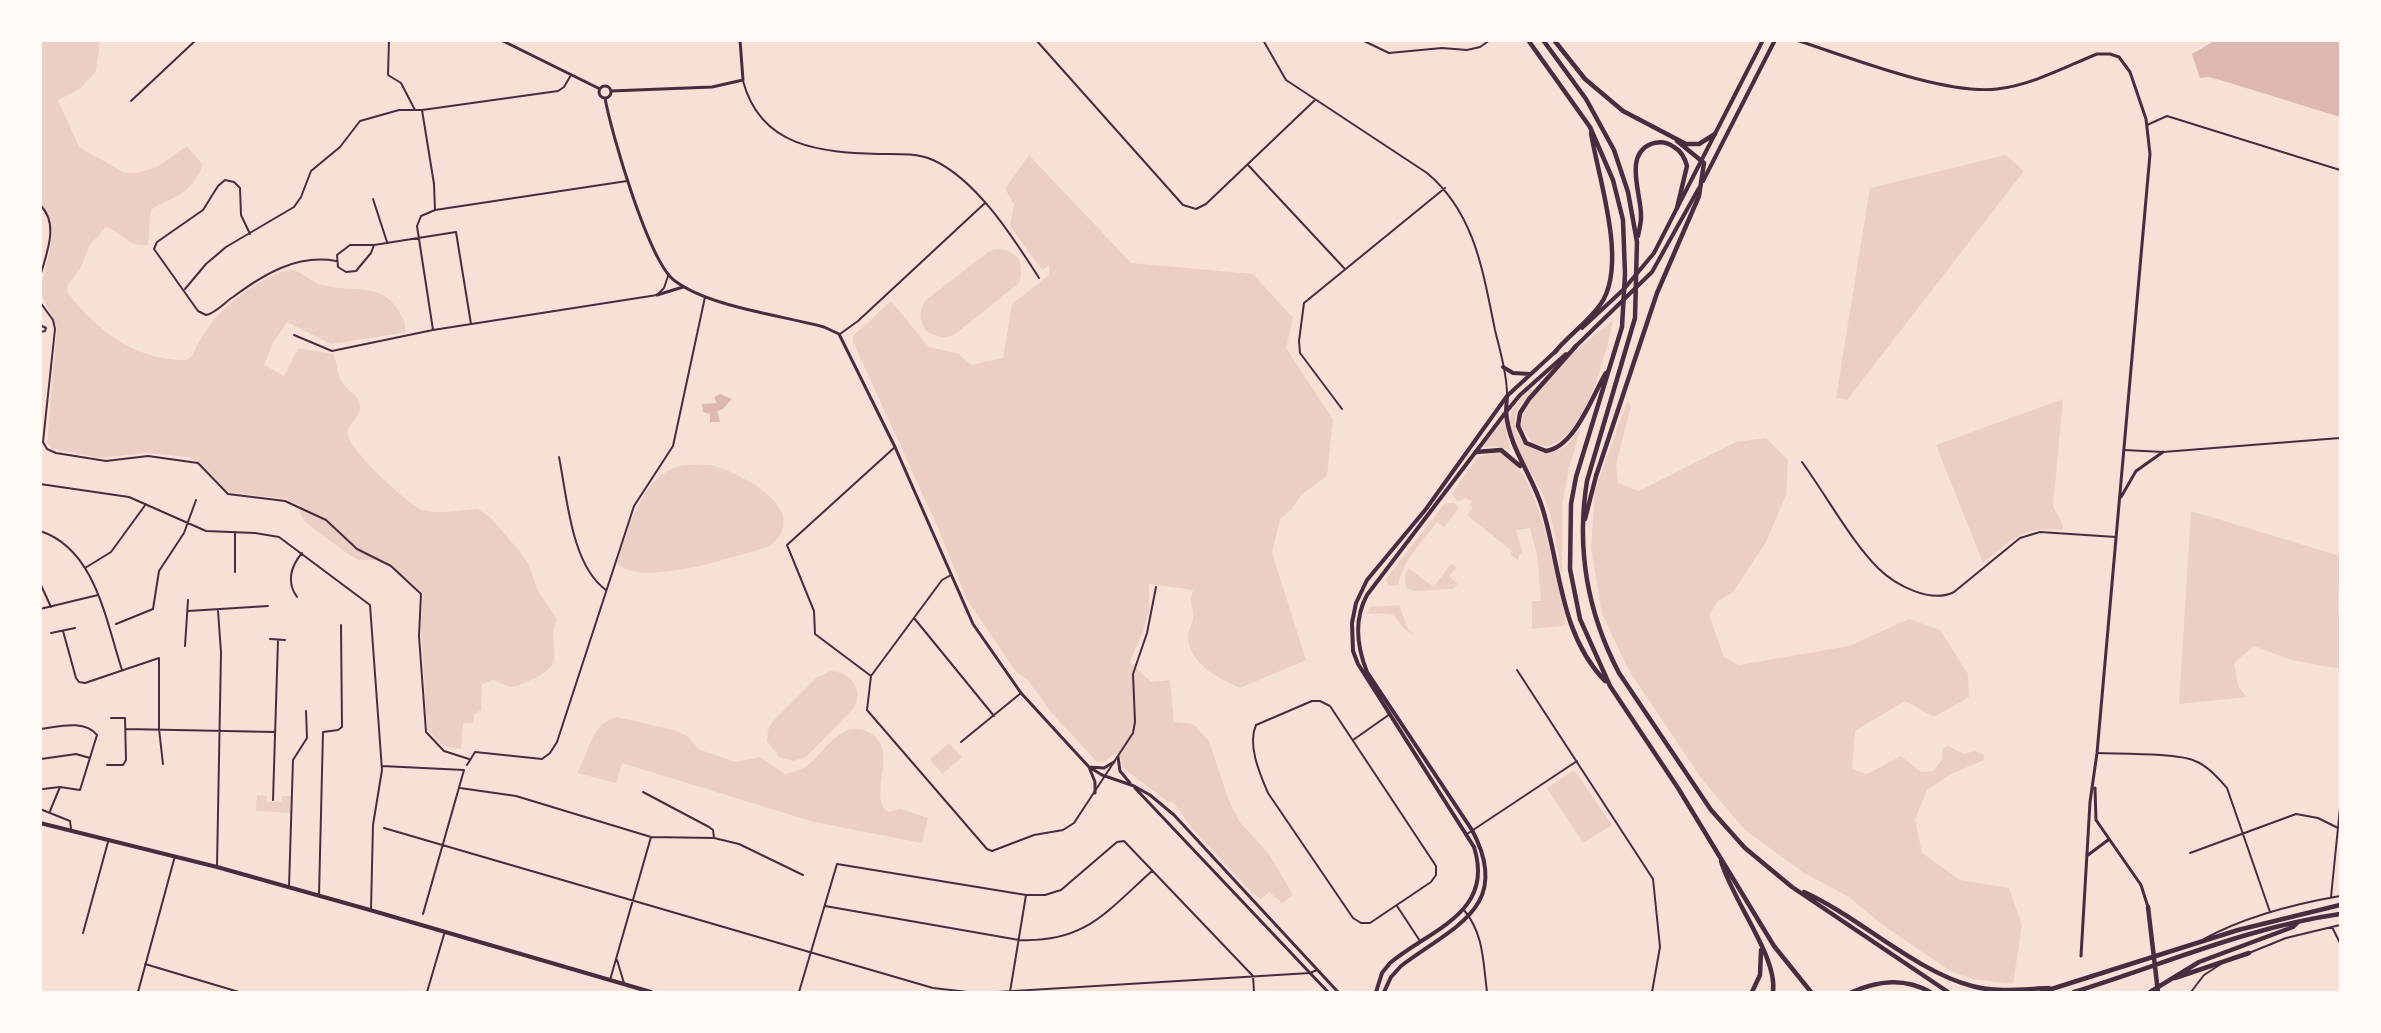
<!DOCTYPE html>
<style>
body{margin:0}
#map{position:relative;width:2381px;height:1033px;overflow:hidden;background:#f7e1d7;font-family:Helvetica,sans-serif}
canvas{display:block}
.frame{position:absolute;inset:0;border:42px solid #fffaf5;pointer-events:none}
</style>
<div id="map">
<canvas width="2381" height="1033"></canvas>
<div class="frame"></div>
</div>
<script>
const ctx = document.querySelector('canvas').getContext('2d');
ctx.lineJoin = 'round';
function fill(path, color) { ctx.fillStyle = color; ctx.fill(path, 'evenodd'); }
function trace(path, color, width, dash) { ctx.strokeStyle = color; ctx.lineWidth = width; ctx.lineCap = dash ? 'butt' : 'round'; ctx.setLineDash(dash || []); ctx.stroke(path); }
const green = new Path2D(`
 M40 41H100L96 71 80 89 58 100 79 147 125 173H137L157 167 187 146 203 165C188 199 176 193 151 210L148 245C127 248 123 232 106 227L90 245 80 269 67 286 68 293C97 331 136 361 187 360L192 356C211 313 246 285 289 269 302 271 309 281 322 285 349 293 381 281 398 310 403 318 406 322 405 332L401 333 331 344 287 322 273 343 264 365 284 376 298 348 334 354C337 364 337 377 344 385 349 392 356 393 359 402 364 416 346 423 348 436 351 451 409 506 423 510 443 515 458 510 478 509L490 517 522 554 529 565 537 589 557 619C545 648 571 663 531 680 512 689 512 689 493 680L482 684 481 710 474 714 473 723H463L461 749 443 746 427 729 421 625 423 593 389 566 376 560H359L348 554 305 522 300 513 301 506 286 499 228 492 203 465 188 457 147 453 99 458 53 449 47 443 57 328 41 294C41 264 66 234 41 206Z
 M1029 155 1131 263 1253 274 1293 318 1286 348 1333 419 1327 476 1301 495 1292 509 1280 519 1272 553 1306 660 1240 688C1219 678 1189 665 1188 636 1188 630 1193 624 1193 618 1195 607 1188 606 1193 590L1149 584V611L1143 631 1130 662 1151 682 1170 680 1174 722 1193 724 1209 741 1229 801 1239 821 1269 854 1293 895 1282 903 1269 892 1261 899 1253 894 1190 826 1174 803 1167 801 1123 768 1121 758 1114 753 1106 761 1097 762 1050 711 1028 680 1017 673 967 600 938 528 853 342V336L891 301 929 347 959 354 971 365 1003 358 1012 304 1049 275V265L1042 270 1010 226 1014 204 1005 189Z
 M2006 155 2024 171 1847 400 1836 398 1870 188Z
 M996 249C1017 248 1026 264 1019 283L954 335 943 338 927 332C920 322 917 311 926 300L988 252Z
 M1613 320C1607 352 1580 462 1534 444L1522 428C1521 390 1586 343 1613 320Z
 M1531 389 1533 391C1528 396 1522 402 1518 409 1504 438 1539 462 1564 447 1572 442 1575 433 1581 427L1570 465 1562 504V578C1557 552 1555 524 1545 500 1535 473 1510 449 1510 419 1510 407 1524 397 1531 389Z
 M2063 399 2053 506 2063 525V530C2022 526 2013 539 1983 563L1936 445Z
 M1627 402 1631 406 1616 465 1618 483 1639 491 1736 442 1766 438 1788 460 1786 495 1766 542 1733 592 1718 601 1709 615 1724 657 1739 665 1849 646 1909 619 1940 630 1968 674 1969 697 1934 717 1905 701 1855 731 1852 769 1867 774 1901 756 1921 772 1933 771 1942 760 1943 748 1948 746 1964 754 1975 751 1983 754 1984 760 1951 774 1927 790 1915 820 1922 853 1960 880 2009 888 2022 925 2013 984 1973 979 1952 972 1884 926 1849 897 1804 873 1745 830 1701 778 1628 669 1602 614 1591 548 1595 490Z
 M1504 420 1510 450 1496 446 1482 447Z
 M1495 451C1540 461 1554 578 1566 618L1563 626 1532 629V601H1541L1537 555 1530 528 1516 530 1523 554H1519L1518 560 1510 554 1512 551 1467 515 1473 508 1470 505 1472 501 1465 498 1458 502 1452 494 1477 458Z
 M712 465C742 474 814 510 770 546 741 555 635 590 617 562 628 530 640 481 674 468 685 463 700 465 712 465Z
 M1445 503H1454L1459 508 1444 527 1437 522C1422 542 1403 560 1398 585L1389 586 1386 580 1389 575Z
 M2191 511 2340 556 2338 611 2340 612V669L2291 660 2254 646 2234 663 2238 686 2247 697 2179 704Z
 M1451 563 1457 567 1449 576 1458 584 1452 589 1413 591 1406 587 1405 575 1408 568 1434 587Z
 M1399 605 1408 629 1414 635C1387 620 1410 611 1366 614L1370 607Z
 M831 671C850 673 863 686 855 707L806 757 793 761 779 757 767 741 768 730 773 721 817 677Z
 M617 717 677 731 689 737 698 749 735 762 760 757 785 774C792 772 801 770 807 766 825 752 841 718 868 732 902 748 866 796 888 812L901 809 928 818 922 843 814 822 622 763 616 783 577 773C589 754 591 722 617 717Z
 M949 743 962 757 942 774 930 759Z
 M1574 770 1612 825 1583 843 1547 788Z
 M257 795 267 796V802H282V796H291L290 813 256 811Z`);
const water = new Path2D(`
 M2214 41H2340V117L2227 82 2209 77 2200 78 2192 54Z
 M720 394 732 399 723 409 717 411 720 422H710V414L703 412 702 404 717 403 714 397Z`);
const minor = new Path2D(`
 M389 40 388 75 401 83 415 110
 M1036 40 1183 205 1196 209 1206 204 1315 100
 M1263 40 1286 80 1427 173C1475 213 1483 272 1495 330 1500 351 1507 373 1507 394
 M1362 40 1389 53 1442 48 1467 50 1480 47 1490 40
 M743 81C761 148 821 152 879 154 897 154 917 153 933 160 977 180 1014 239 1039 278
 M131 101 196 40
 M422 110 434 184 435 210 421 216 417 226 433 330
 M2147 125 2167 116 2340 170
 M1248 165 1344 268
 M373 199 387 242
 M40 205C60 224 46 254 40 277
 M435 210 627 181
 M250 234 241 215 240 188 234 182 225 180 218 186 203 210 157 242 154 249 198 311 206 315C216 313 225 302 233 297 264 274 297 254 336 261
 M374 245 371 253 356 271 346 272 338 267 337 255 350 245H374L456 232 471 324
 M185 289 206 264 226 247 294 207 301 197 311 171 340 147 360 121 399 110H422L558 91 564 87 571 75
 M40 302 53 320 55 329 43 442 47 449 56 453 106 461 148 456 198 463 228 494 285 501 326 520 357 549 391 566 421 594 419 636 426 732 444 751 469 759
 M40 325 46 328 45 331 40 332
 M840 334 858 321 985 203
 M294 335 332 351 433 330 657 295 664 288 668 276
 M1342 409 1300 353 1299 341 1304 303 1445 188
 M895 447 787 545 814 611 815 634 871 676 867 710 987 849 992 851 1034 835 1063 830 1074 823 1133 733 1135 722 1133 674 1147 633 1156 587
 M2124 450 2163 452 2340 438
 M559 457C567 496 571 565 606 590
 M1802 462C1826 495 1851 541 1878 568 1895 585 1931 604 1954 592L2020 538 2040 532 2116 537
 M40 484 129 497 206 531 255 533 279 537 370 605 382 770 373 825 371 909
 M40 531C96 549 106 622 122 670
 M85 568 111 552 146 504
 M235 572V532
 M40 583 51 607
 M297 597C286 582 291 566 302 553
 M40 609 98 595
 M188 611 268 606
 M914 618 994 716
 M116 624 153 609 159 571 184 533 196 500
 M63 631 76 678 79 682 85 683 159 658V729L163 764
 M51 633 75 628
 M270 639 285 640
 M185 646 188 600
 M1517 670 1653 879 1660 947 1652 992
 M871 676 942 580 951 575
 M1312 701H1320L1330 706 1436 866V875L1431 882 1370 923H1361L1353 918 1268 793C1260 774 1247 745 1256 725Z
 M40 729C58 727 84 719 97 735L80 790 60 787 50 811
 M126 729 275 732
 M1353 740 1390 714
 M961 742 1021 693
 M2097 753C2120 754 2178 753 2195 761 2208 766 2218 778 2227 788L2270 912
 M41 759 76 754 90 758
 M107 765H123L126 760 125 718H111
 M467 765 475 752 542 759 550 753 557 742 634 506 673 446 705 297
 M382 766 464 770 423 914
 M460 788 516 796 651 837 714 838 739 844 803 875
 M43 789 60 787
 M643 792 709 827 713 830 714 838
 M273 800 278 640
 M40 809 70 821 71 829
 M384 828 933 988 968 992
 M1467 834 1577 761
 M2190 853 2296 814 2318 818 2338 828
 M217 866 221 652 218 611
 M289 887 293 760 307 738 306 711
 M319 895 323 732 338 730 342 727 341 625
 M2331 897 2340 808
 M825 906 1019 940C1085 943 1106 912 1152 871
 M1397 906 1420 941
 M1464 910C1484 934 1483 962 1487 992
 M2332 927 2340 943
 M83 933 108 842
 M2204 939C2246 916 2294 904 2340 896
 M2249 953 2286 938 2340 925
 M617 960 624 983
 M145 964 239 992
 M610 980 651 837
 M138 992 175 856
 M427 992 445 931
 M799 992 837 864 1026 895H1045L1061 890 1117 842 1124 841 1253 976 1254 992
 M997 992 1310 973 1317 970
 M1010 992 1026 895
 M2191 992 2204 975 2221 964`);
const tertiary = new Path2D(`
 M501 40 600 89
 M1796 40C1849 57 1944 95 1997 89 2032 85 2065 67 2097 54H2110L2119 57 2130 72 2146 119 2150 154 2097 753 2090 802 2081 956
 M599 92a6 6 0 1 1 12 0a6 6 0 1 1-12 0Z
 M611 91 712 87 743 80 740 40
 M605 98C611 132 649 263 675 281 710 307 780 315 824 327L839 334 895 447 973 624 1021 693 1089 767 1102 775 1134 786 1150 795 1174 815 1338 992
 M657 295 683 287
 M2121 497 2136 471 2163 452
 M1118 757 1120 771 1130 783
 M1135 788 1328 992
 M2095 788 2096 820 2141 885 2148 907
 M1095 793V782L1089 767 1104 768 1114 762
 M2088 855 2108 840`);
const primary = new Path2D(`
 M40 823 217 867 370 910 651 992
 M1376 992 1382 973 1390 963C1431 929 1495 913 1474 847L1358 664 1353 651 1352 623 1356 603 1367 580 1426 509 1507 396
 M1384 992 1391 977 1401 966C1454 926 1513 907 1472 830L1367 672C1357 647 1354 619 1367 595L1506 412`);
const trunk = new Path2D(`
 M1703 181 1775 40
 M1582 328 1624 289 1654 253 1763 40
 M1574 348 1652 272 1699 188
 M1503 367 1513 373 1530 374
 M1506 411 1507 396 1557 350
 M1506 412 1520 395 1566 354`);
const motorway = new Path2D(`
 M1528 40 1590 127 1613 180 1623 220 1625 274 1622 327 1576 477 1571 504 1570 569 1580 619 1610 686 1678 788 1774 946 1811 992
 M1543 40 1586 99 1614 150 1628 192 1637 242 1635 318 1587 481C1576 549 1587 612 1619 673L1711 810 1745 848 1792 887 1948 992
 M1554 40 1585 79 1623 111 1686 144H1699L1715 134
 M1638 236C1639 230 1641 224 1641 217 1642 196 1623 155 1651 144 1659 141 1667 142 1674 147 1681 151 1685 158 1687 166L1677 208
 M1576 346 1529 399 1520 413 1518 426 1526 443 1546 451C1575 447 1592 396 1606 373
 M1555 352C1568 336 1588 322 1600 305 1629 266 1598 177 1591 133
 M1506 412C1509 449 1533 475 1543 510 1561 570 1560 634 1605 681
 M1476 452 1501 450 1520 466
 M1585 519 1596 476 1657 293 1699 196 1704 163 1677 141
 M1721 861C1732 900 1778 957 1773 992
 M1804 892C1859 917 1915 971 1972 986 1997 993 2024 989 2049 988
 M2148 907 2158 992
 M2175 978 2249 953
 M1752 992 1760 975 1761 950
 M1852 992C1878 981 1904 977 1930 992
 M2042 992 2238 930 2340 905
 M2074 992C2162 965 2248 927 2340 914
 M2150 992 2199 962 2293 927 2298 922`);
fill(green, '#ebcfc5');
fill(water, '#dcb8b0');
trace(minor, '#4a2c40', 2);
trace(tertiary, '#4a2c40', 3);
trace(primary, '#4a2c40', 4);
trace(trunk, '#4a2c40', 4);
trace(motorway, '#4a2c40', 4.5);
</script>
